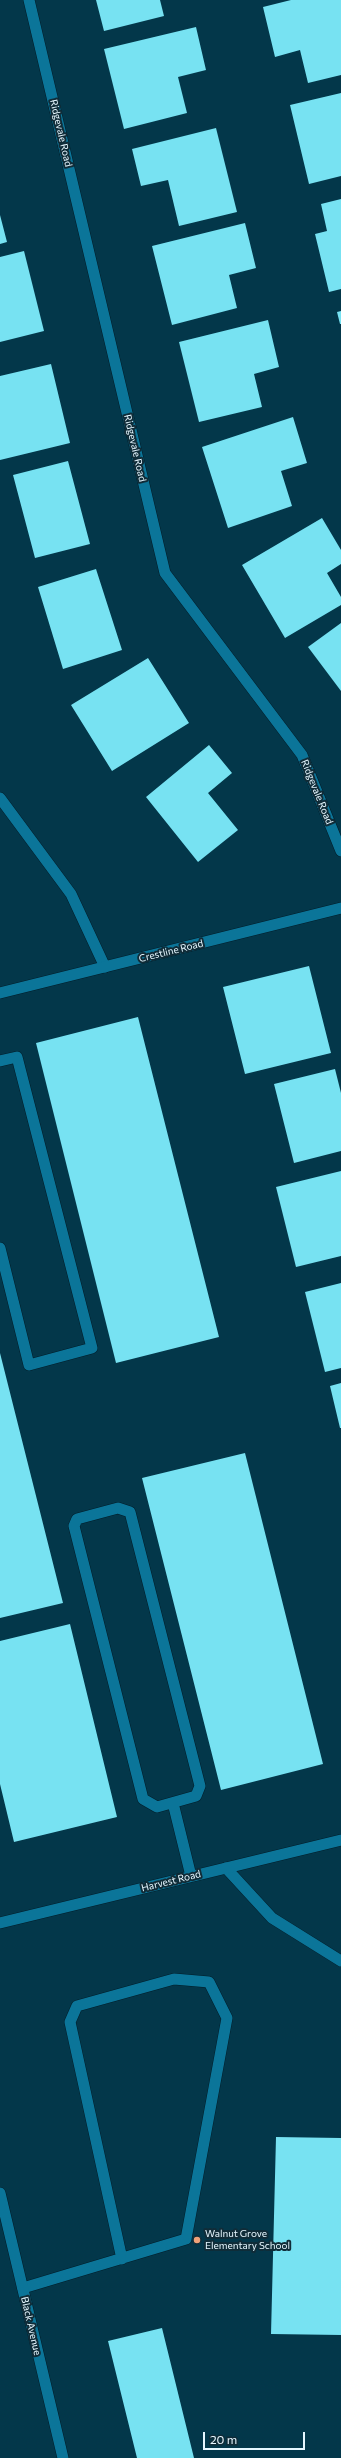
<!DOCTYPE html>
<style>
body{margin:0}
#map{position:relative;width:341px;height:2458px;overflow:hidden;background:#03374a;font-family:Commissioner,sans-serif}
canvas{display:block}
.scale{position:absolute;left:203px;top:2432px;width:102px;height:18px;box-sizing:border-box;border:2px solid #e6f7ff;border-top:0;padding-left:5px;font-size:12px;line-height:14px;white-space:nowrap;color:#e6f7ff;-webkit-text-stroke:3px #102c38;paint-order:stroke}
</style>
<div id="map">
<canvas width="341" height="2458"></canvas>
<div class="scale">20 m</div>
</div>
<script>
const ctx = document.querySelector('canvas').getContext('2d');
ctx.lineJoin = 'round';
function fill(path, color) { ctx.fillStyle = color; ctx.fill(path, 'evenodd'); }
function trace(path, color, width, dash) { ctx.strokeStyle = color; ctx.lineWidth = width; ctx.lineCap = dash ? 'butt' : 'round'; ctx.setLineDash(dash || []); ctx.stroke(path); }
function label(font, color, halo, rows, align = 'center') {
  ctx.font = font + ' Commissioner,sans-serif'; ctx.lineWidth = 4; ctx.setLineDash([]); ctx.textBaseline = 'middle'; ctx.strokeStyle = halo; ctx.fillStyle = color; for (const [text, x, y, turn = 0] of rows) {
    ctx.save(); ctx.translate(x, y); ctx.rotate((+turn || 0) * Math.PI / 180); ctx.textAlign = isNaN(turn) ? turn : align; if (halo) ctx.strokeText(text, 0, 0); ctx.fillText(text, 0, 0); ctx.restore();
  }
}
const building = new Path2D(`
 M96 0H160L164 16 104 31Z
 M291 0H341V75L308 83 300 50 275 57 263 7Z
 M196 27 206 70 178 77 187 113 124 129 104 49Z
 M341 93V176L309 184 290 105Z
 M216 128 237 212 179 226 168 180 141 186 132 149Z
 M341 199V289L329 292 315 234 327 231 321 204Z
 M0 215 7 242 0 244Z
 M245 223 256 268 229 275 237 308 172 325 152 246Z
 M24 251 44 331 0 342V257Z
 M341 311V324H340L337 312Z
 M268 320 279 367 254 374 262 407 199 422 179 342Z
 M51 364 70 443 0 460V376Z
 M293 417 307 463 281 471 292 506 228 528 202 447Z
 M68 461 90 544 35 558 13 475Z
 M322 518 341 550V564L327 573 341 597V605L285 638 242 565Z
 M96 569 122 650 63 669 38 587Z
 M341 623V691L308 647Z
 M148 658 189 723 112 771 71 705Z
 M209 745 232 773 208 793 238 830 198 862 146 797Z
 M309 966 331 1053 245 1074 223 987Z
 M138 1017 219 1337 116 1363 36 1043Z
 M335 1069 341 1093V1151L294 1163 274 1084Z
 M341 1171V1256L296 1267 276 1187Z
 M341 1283V1368L325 1372 305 1292Z
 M0 1353 63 1603 0 1618Z
 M341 1383V1428H340L330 1386Z
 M245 1453 323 1764 221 1790 142 1478Z
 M70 1624 117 1817 14 1842 0 1784V1641Z
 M276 2137 341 2138V2335L271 2334Z
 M162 2328 194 2458H137L108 2341Z`);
const service = new Path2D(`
 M0 798 71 894 105 967
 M0 1061 17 1057 92 1348 29 1365 0 1248
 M118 1508 130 1512 200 1786 196 1796 157 1807 143 1799 74 1526 77 1519Z
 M173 1803 191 1876
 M226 1868 272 1918 341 1961
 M23 2288 186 2239 227 2018 209 1982 174 1979 77 2006 70 2022 122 2259`);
const minor = new Path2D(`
 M29 0 165 573 302 755 341 851
 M0 993 341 908
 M0 1923 341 1840
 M0 2193 63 2458`);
const markers = [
 [197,2240,4,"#f0a279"]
];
const streetNames = [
 ["Ridgevale Road",61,133,77],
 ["Ridgevale Road",135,448,77],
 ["Ridgevale Road",317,792,68],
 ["Crestline Road",171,951,-14],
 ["Harvest Road",171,1881,-14],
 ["Black Avenue",31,2326,77]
];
const poiNames = [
 ["Walnut Grove",205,2234],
 ["Elementary School",205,2246]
];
fill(building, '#77e2f2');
trace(service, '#021d29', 12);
trace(minor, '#021d29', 12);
trace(service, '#0b7599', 11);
trace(minor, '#0b7599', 11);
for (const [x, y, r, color] of markers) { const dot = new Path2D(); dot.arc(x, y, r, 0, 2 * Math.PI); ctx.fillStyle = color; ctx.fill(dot); trace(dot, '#102c38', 1.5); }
label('10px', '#e6f7ff', '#102c38', streetNames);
label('10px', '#e6f7ff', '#102c38', poiNames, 'left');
</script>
